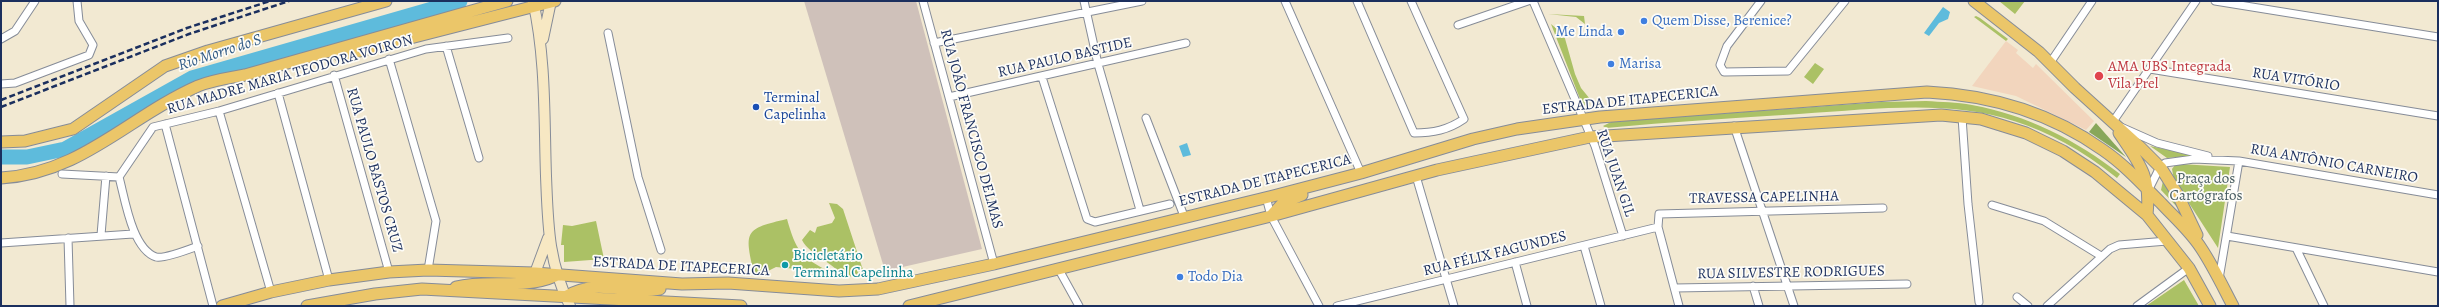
<!DOCTYPE html>
<meta charset="utf-8">
<style>
body{margin:0}
#map{position:relative;width:2439px;height:307px;overflow:hidden;background:#f2e9d2;font-family:Alegreya,serif}
canvas{display:block}
.frame{position:absolute;inset:0;border:2px solid #1b2f5e;pointer-events:none}
</style>
<div id="map">
<canvas width="2439" height="307"></canvas>
<div class="frame"></div>
</div>
<script>
const ctx = document.querySelector('canvas').getContext('2d');
ctx.lineJoin = 'round';
function fill(path, color) { ctx.fillStyle = color; ctx.fill(path, 'evenodd'); }
function trace(path, color, width, dash) { ctx.strokeStyle = color; ctx.lineWidth = width; ctx.lineCap = dash ? 'butt' : 'round'; ctx.setLineDash(dash || []); ctx.stroke(path); }
function label(font, color, halo, rows, align = 'center') {
  ctx.font = font + ' Alegreya,serif'; ctx.lineWidth = 3.5; ctx.setLineDash([]); ctx.textBaseline = 'middle'; ctx.strokeStyle = halo; ctx.fillStyle = color; for (const [text, x, y, turn = 0] of rows) {
    ctx.save(); ctx.translate(x, y); ctx.rotate((+turn || 0) * Math.PI / 180); ctx.textAlign = isNaN(turn) ? turn : align; if (halo) ctx.strokeText(text, 0, 0); ctx.fillText(text, 0, 0); ctx.restore();
  }
}
const built = new Path2D(`
 M2006 41 2018 50 2016 53 2033 68 2036 64 2094 121 2086 130 2016 96 1972 86Z`);
const industrial = new Path2D(`
 M804 1H916L982 249 885 271Z`);
const green = new Path2D(`
 M1999 1H2025L2015 14Z
 M1548 14 1584 16 1585 24 1576 17Z
 M1976 16 1980 18 2008 39 2006 41 1974 17Z
 M1551 24 1564 35 1575 74 1581 88 1590 99 1589 108 1582 104Z
 M1815 63 1824 69 1813 84 1804 77Z
 M1926 101C1941 102 1957 102 1972 105 2027 115 2076 140 2120 174L2117 178C2009 92 1927 105 1799 114 1735 118 1670 122 1606 128L1603 126 1611 122 1648 119 1881 102Z
 M2150 146 2193 155V156L2167 158Z
 M2180 164 2230 167 2218 248 2174 180 2172 169 2175 165Z
 M2163 181 2178 206V208L2161 190Z
 M829 203 837 204 843 209 862 267 868 277 840 276C839 265 810 256 802 240L810 230 815 233 817 227 832 223 835 218Z
 M787 219C796 251 801 257 830 272L828 278 816 277 806 270 776 267 762 274 754 273C744 230 745 229 787 219Z
 M596 221 604 259 564 262V245H561L563 225 572 226Z
 M2184 280 2199 306H2146Z`);
const forest = new Path2D(`
 M2096 123 2126 157 2089 132Z`);
const water = new Path2D(`
 M1943 7 1950 12 1948 19 1939 23 1929 36 1924 33Z
 M1187 143 1191 155 1183 157 1179 146Z`);
const river = new Path2D(`
 M1 157H27L65 149 192 78 460 1`);
const minor = new Path2D(`
 M923 1 994 264
 M1084 1 1098 64 1140 210
 M1285 1 1361 173
 M1357 1 1414 133C1433 133 1448 130 1464 119L1411 1
 M1533 1 1595 146 1623 236
 M1761 1 1727 46 1720 65 1724 72 1788 71 1845 1
 M2196 1 2112 123 2157 143 2208 156
 M2215 1 2438 37
 M1458 25 1528 1
 M608 33 638 177 661 250
 M1 39 15 31 35 1
 M934 43 1142 1
 M446 46 479 158
 M389 59 436 221 428 270
 M2050 63 2092 1
 M2150 69 2438 116
 M334 75 389 272
 M1042 77 1087 219 1095 222 1170 204
 M1 84 15 83 89 55 93 45 79 21 77 1
 M278 93 329 280
 M949 97 1186 43
 M219 111 271 292
 M1962 117 1968 204 1979 302
 M1146 118 1184 216
 M165 124 213 306
 M1734 126 1794 306
 M62 174 119 177 153 127 219 111 426 49 508 38
 M1416 176 1454 306
 M119 177C125 199 132 249 156 257 164 259 190 249 198 246
 M2148 191 2158 171 2165 163 2194 159 2239 161 2438 195
 M1266 197 1271 216 1319 306
 M1992 205 2044 221 2101 256
 M101 235 106 176
 M2227 236 2438 272
 M68 238 70 306
 M1 243 133 234
 M1584 246 1601 306
 M2296 248 2324 306
 M1515 262 1527 306
 M1058 268 1079 306
 M2219 279 2239 161
 M1753 286 1759 306
 M1675 288 1907 284
 M2017 297 2028 306
 M1337 306 1658 227
 M1679 306 1658 227 1659 214 1883 208
 M2047 306 2110 249 2119 245 2167 241
 M2137 306 2189 268`);
const secondary = new Path2D(`
 M533 1C546 58 544 118 546 176 548 224 548 262 570 306
 M543 39 551 1
 M535 273 548 238`);
const primary = new Path2D(`
 M1974 1 2039 52 2075 88 2139 146 2161 168 2178 195 2197 235
 M340 56 555 1
 M2119 133C2140 164 2151 176 2147 215
 M1 142 25 141 73 129 165 66 208 51 386 1
 M1 178C82 173 128 117 198 86 213 80 229 78 245 75L507 1
 M1271 216 1283 203 1302 195
 M456 287C489 279 523 290 555 276
 M567 296C599 277 626 296 660 289
 M222 306 271 292 329 280 389 272 428 270 535 273 682 284 728 283 839 291 878 289 994 264 1273 196 1361 173 1473 139 1517 129 1600 117 1927 92C1990 95 2051 113 2103 150 2125 165 2142 184 2161 203 2175 218 2190 231 2201 248 2213 266 2223 287 2233 306
 M307 306 375 294 422 289 741 306
 M909 306 1271 216 1437 170 1590 137 1941 115 1981 119 2026 133 2063 151 2095 172 2147 215 2189 268 2210 306`);
const rail = new Path2D(`
 M1 100 187 28 270 1
 M1 107 189 34 289 1`);
const markers = [
 [1644,21,4,"#3f7fe0"],
 [1621,32,4,"#3f7fe0"],
 [1611,64,4,"#3f7fe0"],
 [2099,76,5,"#e0444e"],
 [756,107,4,"#1a4fb4"],
 [785,265,4,"#0f9aa8"],
 [1180,277,4,"#3f7fe0"]
];
const shopNames = [
 ["Quem Disse, Berenice?",1652,21],
 ["Me Linda",1613,32,"right"],
 ["Marisa",1619,64],
 ["Todo Dia",1188,277]
];
const streetNames = [
 ["RUA PAULO BASTIDE",1065,58,-13],
 ["RUA MADRE MARIA TEODORA VOIRON",290,75,-16],
 ["RUA VITÓRIO",2296,80,9],
 ["ESTRADA DE ITAPECERICA",1630,101,-6],
 ["RUA JOÃO FRANCISCO DELMAS",971,129,75],
 ["RUA ANTÔNIO CARNEIRO",2334,164,10],
 ["RUA PAULO BASTOS CRUZ",374,170,74],
 ["RUA JUAN GIL",1615,173,71],
 ["ESTRADA DE ITAPECERICA",1265,181,-14],
 ["TRAVESSA CAPELINHA",1764,198,-1],
 ["RUA FÉLIX FAGUNDES",1495,254,-14],
 ["ESTRADA DE ITAPECERICA",681,267,3],
 ["RUA SILVESTRE RODRIGUES",1791,273,-1]
];
const healthNames = [
 ["AMA UBS Integrada",2108,67],
 ["Vila Prel",2108,84]
];
const transitNames = [
 ["Terminal",764,98],
 ["Capelinha",764,115]
];
const parkNames = [
 ["Praça dos",2206,179],
 ["Cartógrafos",2206,196]
];
const cultureNames = [
 ["Bicicletário",793,256],
 ["Terminal Capelinha",793,273]
];
const waterNames = [
 ["Rio Morro do S",220,53,-18]
];
fill(built, '#f2d5bd');
fill(industrial, '#cfc1ba');
fill(green, '#abc165');
fill(forest, '#88a75a');
fill(water, '#5ebbdc');
trace(river, '#5ebbdc', 15);
trace(minor, '#868c98', 9);
trace(secondary, '#868c98', 12);
trace(primary, '#868c98', 13);
trace(minor, '#fff', 7);
trace(secondary, '#f7e8c3', 10);
trace(primary, '#ebc669', 11);
trace(rail, '#1b2f5e', 2.5, [6, 3]);
for (const [x, y, r, color] of markers) { const dot = new Path2D(); dot.arc(x, y, r, 0, 2 * Math.PI); ctx.fillStyle = color; ctx.fill(dot); trace(dot, '#fdfcf7', 1.5); }
label('15px', '#366cbe', '#fdfcf7', shopNames, 'left');
label('15px', '#1b2f5e', '#fdfcf7', streetNames);
label('15px', '#be3a42', '#fdfcf7', healthNames, 'left');
label('15px', '#164399', '#fdfcf7', transitNames, 'left');
label('15px', '#465b60', '#fdfcf7', parkNames);
label('15px', '#0d838f', '#fdfcf7', cultureNames, 'left');
label('italic 16px', '#2f5984', '#fdfcf7', waterNames);
</script>
